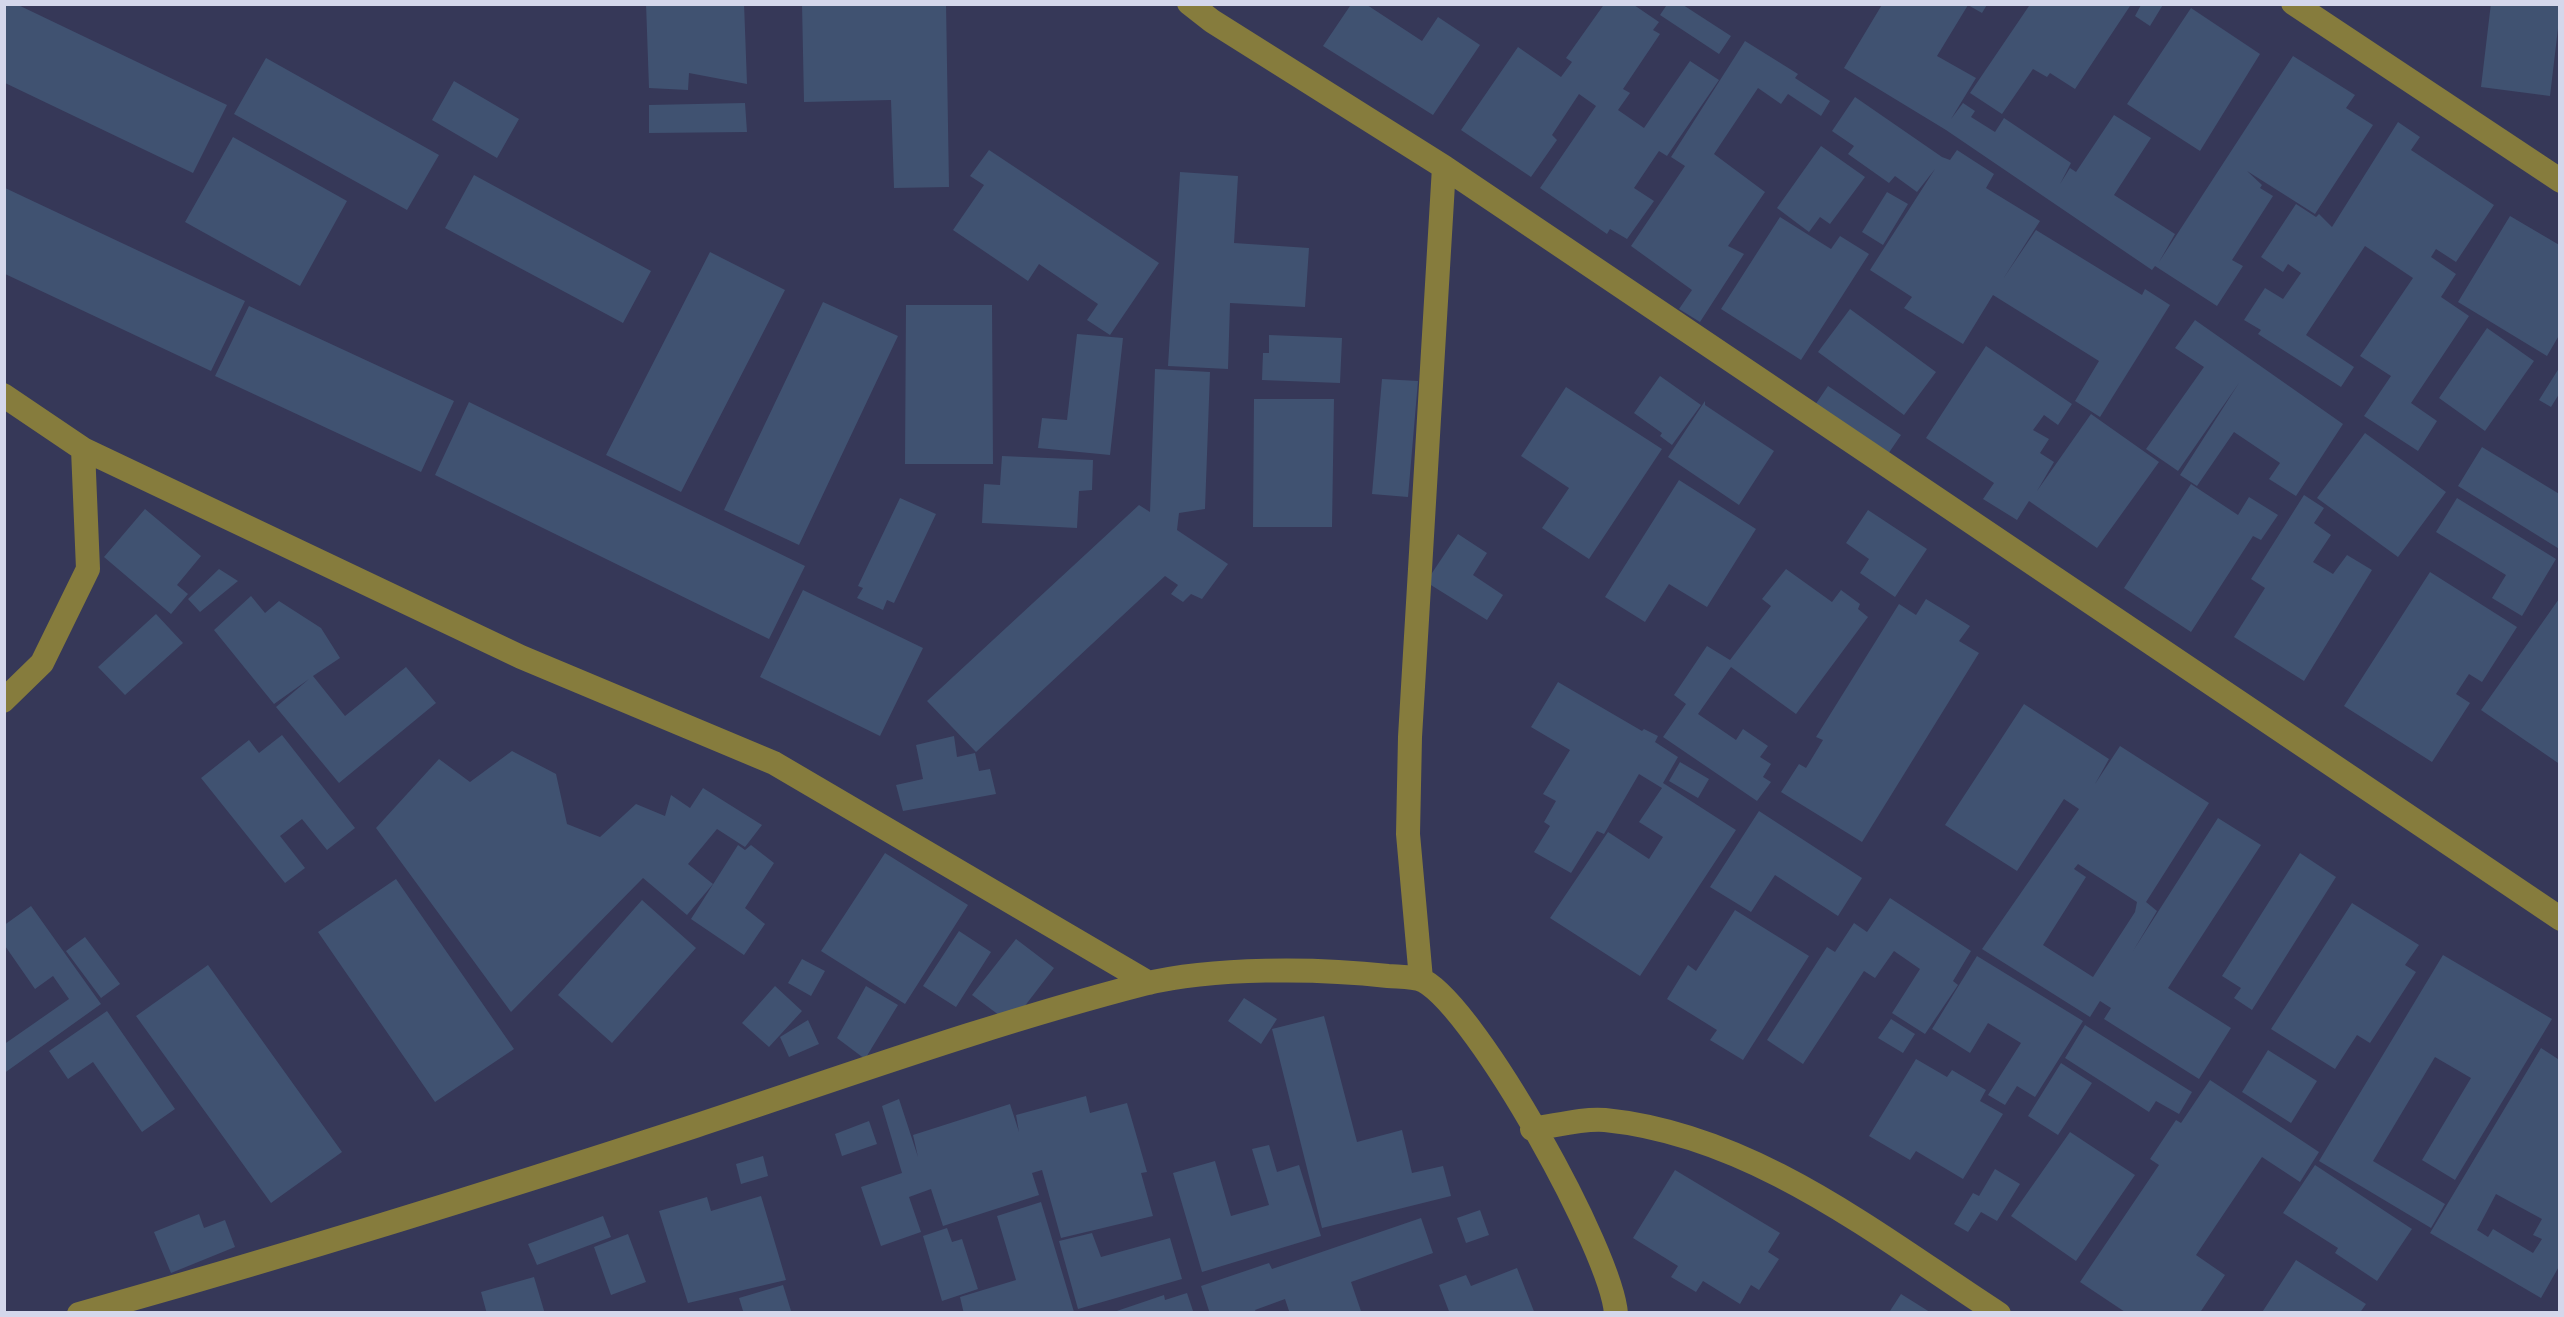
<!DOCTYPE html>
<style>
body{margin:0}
#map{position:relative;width:2564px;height:1317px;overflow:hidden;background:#363858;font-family:"Fira Sans",sans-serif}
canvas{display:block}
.frame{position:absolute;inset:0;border:6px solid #d4d7eb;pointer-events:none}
</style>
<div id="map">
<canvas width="2564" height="1317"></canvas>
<div class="frame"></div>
</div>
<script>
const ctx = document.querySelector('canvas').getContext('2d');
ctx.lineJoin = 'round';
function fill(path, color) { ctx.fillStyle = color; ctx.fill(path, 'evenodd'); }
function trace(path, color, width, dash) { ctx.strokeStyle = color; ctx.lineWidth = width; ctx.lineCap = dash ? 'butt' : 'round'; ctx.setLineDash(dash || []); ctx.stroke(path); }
const building = new Path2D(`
 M3 3H14L227 105 193 173 3 82Z
 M646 3H744L747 84 689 73 688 90 649 88Z
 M802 3H946L949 187 894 188 891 100 804 102Z
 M1352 3H1364L1422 41 1438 17 1480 45 1433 115 1323 46Z
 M1605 3H1631L1659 22 1653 30 1660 34 1623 89 1630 93 1618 110 1644 128 1690 61 1719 80 1667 156 1659 151 1634 188 1654 201 1627 239 1610 229 1607 234 1540 188 1596 106 1579 94 1552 135 1557 140 1531 177 1461 130 1518 47 1561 77 1572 62 1566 58Z
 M1668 3H1680L1731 36 1719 54 1660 15Z
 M1883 3H1988L1982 13 1968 5 1937 56 1976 78 1951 119 1963 103 1975 111 1971 117 1995 132 2004 118 2071 163 2060 184 2070 168 2076 172 2114 115 2151 138 2114 195 2175 234 2159 262 2293 56 2355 95 2346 108 2373 125 2315 214 2247 171 2262 185 2260 188 2273 196 2232 260 2243 266 2217 306 2155 266 2152 270 1946 130 1844 68Z
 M2031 3H2132L2075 89 2050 73 2047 77 2033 69 2002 114 1970 93Z
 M2142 3H2164L2150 26 2135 16Z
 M2491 3H2561L2550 96 2481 87Z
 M2191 8 2260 54 2200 151 2127 104Z
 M1745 41 1798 74 1795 78 1830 101 1821 116 1788 94 1781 104 1758 88 1714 154 1765 192 1728 246 1744 254 1700 322 1679 309 1692 290 1631 246 1685 166 1671 157Z
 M266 58 439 155 407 210 234 114Z
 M454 81 519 119 497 158 432 120Z
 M1855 97 1942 157 1950 160 1957 150 1994 174 1986 188 2040 221 2003 279 2036 230 2142 295 2145 289 2170 305 2100 417 2075 401 2099 361 1993 295 1963 344 1904 308 1912 297 1870 270 1935 169 1917 192 1895 176 1889 183 1848 154 1854 146 1832 131Z
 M745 103 747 132 649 133V105Z
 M2398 122 2420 137 2411 150 2494 205 2456 262 2436 249 2431 257 2456 274 2441 297 2469 316 2411 403 2437 421 2418 451 2364 416 2391 376 2360 356 2413 278 2365 246 2306 335 2354 367 2341 387 2258 334 2261 330 2244 320 2265 288 2283 299 2301 273 2288 264 2283 272 2261 257 2296 204 2316 217 2319 214 2332 227Z
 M233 137 347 201 300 286 185 222Z
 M1821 146 1865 177 1830 224 1820 217 1809 232 1777 208Z
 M989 150 1159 263 1110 335 1087 320 1098 304 1039 264 1028 281 953 230 984 185 970 176Z
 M1180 172 1238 176 1234 243 1309 248 1305 307 1230 303 1228 369 1168 366Z
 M474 175 651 271 623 323 445 228Z
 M3 187 245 301 211 371 3 273Z
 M1887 192 1908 204 1883 245 1862 232Z
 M2510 216 2561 246V332L2547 356 2458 302Z
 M1780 217 1831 249 1840 236 1869 254 1801 360 1721 309Z
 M710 252 785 290 681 492 606 455Z
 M823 302 898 336 799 545 724 510Z
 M906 305H992L993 464H905Z
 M249 306 454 401 421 472 215 376Z
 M1850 309 1936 372 1904 415 1818 352Z
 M2195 320 2343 424 2296 496 2269 479 2280 463 2234 432 2197 486 2180 475 2239 383 2178 471 2146 449 2204 367 2175 348Z
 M2487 328 2534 361 2485 431 2439 398Z
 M1077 334 1123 338 1110 455 1038 448 1042 418 1067 420Z
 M1269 335 1342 338 1340 383 1262 380 1263 353H1269Z
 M1986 346 2072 404 2058 425 2044 415 2033 430 2049 439 2040 453 2054 462 2037 491 2091 414 2159 462 2097 548 2029 501 2017 520 1983 499 1994 483 1926 438Z
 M2561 365V391L2551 407 2539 400Z
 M1155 369 1210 372 1205 509 1179 513 1177 530 1228 564 1202 599 1191 594 1183 602 1171 594 1178 585 1165 576 976 752 927 701 1139 505 1150 512Z
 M1660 376 1701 405 1672 445 1660 436 1662 433 1634 413Z
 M1382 379 1418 381 1408 497 1372 494Z
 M1828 386 1901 435 1886 457 1813 408Z
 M1566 387 1662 449 1589 559 1542 528 1569 488 1521 456Z
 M1254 399H1334L1332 527H1253Z
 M1705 401V405L1774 451 1739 505 1668 457Z
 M469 402 805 566 769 639 435 475Z
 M2365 433 2446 492 2398 557 2317 498Z
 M2482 447 2561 495V550L2458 486Z
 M1002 456 1093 460 1092 490 1079 491 1077 528 982 523 984 484 1000 485Z
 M1679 480 1756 529 1707 607 1669 584 1645 622 1605 597Z
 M2191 484 2238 515 2249 497 2278 515 2261 540 2253 536 2191 632 2124 588Z
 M2304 495 2324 508 2314 523 2331 535 2313 562 2333 574 2347 555 2372 570 2304 681 2234 637 2265 588 2251 579Z
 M900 498 936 514 894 603 887 600 883 610 857 598 863 588 858 586Z
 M2457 498 2556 559 2522 616 2492 598 2506 575 2436 532Z
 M145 509 201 556 177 585 188 594 171 614 104 557Z
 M1868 510 1927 549 1895 597 1860 573 1869 559 1846 543Z
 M1458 534 1487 553 1473 575 1503 595 1487 620 1426 582Z
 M219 569 238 581 200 612 188 599Z
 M1786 569 1832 602 1841 590 1860 604 1858 609 1868 617 1796 714 1731 667 1698 714 1736 740 1743 729 1768 746 1760 757 1771 764 1763 777 1771 782 1757 801 1663 737 1686 704 1674 695 1707 646 1730 660 1771 606 1762 599Z
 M2430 572 2517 627 2482 682 2469 674 2456 694 2470 703 2432 762 2344 706Z
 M803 590 923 648 880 736 760 677Z
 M251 596 265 613 279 601 321 628 340 658 313 676 345 716 406 667 436 703 339 783 276 707 309 679 274 704 214 630Z
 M2561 596V765L2481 710Z
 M1926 599 1970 626 1959 641 1979 653 1862 842 1781 792 1799 764 1806 768 1823 740 1816 737 1899 604 1916 615Z
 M156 614 183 643 125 695 98 667Z
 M1558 682 1642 731 1644 729 1658 736 1655 742 1678 757 1663 783 1736 830 1640 976 1550 918 1608 832 1649 859 1663 837 1639 822 1662 788 1639 774 1604 834 1597 831 1571 873 1534 852 1550 826 1544 822 1556 801 1543 794 1570 750 1531 727Z
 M2024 704 2109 759 2095 784 2120 746 2209 803 2146 902 2157 911 2133 951 2218 818 2261 845 2168 988 2231 1028 2199 1079 2104 1019 2111 1008 2100 1001 2090 1017 1982 949 2079 809 2064 799 2017 871 1945 825ZM2078 864 2137 902 2135 912 2093 977 2043 945 2086 877 2074 869Z
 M282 735 355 828 327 850 302 819 280 836 305 868 285 883 201 778 249 740 259 753Z
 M954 736 957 757 975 753 979 771 990 769 996 794 903 811 896 785 923 779 916 745Z
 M512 751 556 774 567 824 600 837 636 804 665 816 671 795 690 808 703 788 762 825 745 847 717 829 688 864 713 884 687 915 643 878 511 1012 376 828 439 759 470 782Z
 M1680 762 1709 779 1698 798 1669 781Z
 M1759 811 1862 878 1838 916 1775 875 1751 912 1710 887Z
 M738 845 745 850 751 845 774 863 745 908 765 924 744 955 691 919Z
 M885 853 968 905 905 1004 821 951Z
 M2300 853 2336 877 2252 1010 2234 998 2241 988 2222 976Z
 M396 879 514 1049 435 1102 318 932Z
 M1890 898 1971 951 1953 981 1958 985 1925 1034 1892 1013 1920 969 1894 951 1875 978 1864 971 1803 1064 1767 1040 1827 947 1835 952 1854 923 1867 932Z
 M642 900 696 948 612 1043 558 995Z
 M2352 903 2419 945 2405 965 2416 972 2370 1043 2357 1035 2335 1069 2271 1029Z
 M31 906 101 1004 3 1074V1045L69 999 53 976 35 989 3 943V926Z
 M1735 910 1809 956 1743 1060 1710 1040 1717 1030 1667 999 1688 965 1696 971Z
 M959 931 991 952 956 1007 923 986Z
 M85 937 120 984 101 998 66 951Z
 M1016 939 1054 968 1011 1024 972 995Z
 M2443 955 2552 1019 2455 1180 2422 1160 2471 1078 2435 1057 2373 1161 2445 1204 2431 1228 2319 1161Z
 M1977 956 2083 1021 2035 1097 2017 1086 2005 1105 1988 1095 2021 1043 1988 1023 1970 1053 1932 1029Z
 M802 959 825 971 811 996 788 983Z
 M208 965 342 1152 271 1203 136 1016Z
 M775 986 802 1011 769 1047 742 1023Z
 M866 986 898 1005 865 1059 837 1038Z
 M1244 998 1277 1019 1261 1044 1228 1021Z
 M107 1011 175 1109 142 1132 93 1062 68 1079 49 1051Z
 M1324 1016 1357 1142 1402 1130 1412 1173 1443 1166 1451 1196 1322 1228 1272 1029Z
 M1891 1019 1915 1034 1903 1053 1878 1038Z
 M808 1020 819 1044 789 1057 780 1037Z
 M2085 1025 2192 1092 2179 1114 2156 1101 2149 1112 2065 1058Z
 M2541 1048 2561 1061V1263L2541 1298 2430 1233ZM2496 1194 2542 1219 2533 1235 2542 1239 2533 1253 2493 1229 2488 1237 2477 1230Z
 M2268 1050 2317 1081 2291 1123 2242 1092Z
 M1916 1059 1947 1077 1952 1070 1986 1090 1980 1101 2003 1114 1963 1179 1916 1151 1910 1160 1869 1136Z
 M2061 1063 2092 1083 2058 1135 2028 1116Z
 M2210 1080 2319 1152 2300 1182 2262 1157 2196 1255 2225 1275 2199 1314H2128L2080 1282 2159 1165 2150 1159 2176 1120 2181 1123Z
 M1086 1096 1090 1113 1127 1103 1147 1172 1141 1173 1153 1216 1061 1238 1042 1170 1032 1173 1039 1195 943 1226 931 1189 909 1197 921 1232 881 1246 861 1187 902 1173 882 1106 899 1099 918 1157 913 1135 1010 1104 1019 1132 1016 1115Z
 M869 1121 877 1144 842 1156 835 1134Z
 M2070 1132 2135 1175 2076 1261 2011 1216Z
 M1269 1145 1277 1172 1299 1165 1321 1236 1202 1272 1173 1173 1215 1161 1231 1216 1269 1205 1252 1149Z
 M763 1156 768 1176 741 1184 736 1164Z
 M2315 1165 2412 1229 2377 1281 2335 1253 2338 1248 2283 1213Z
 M1995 1169 2020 1184 1997 1221 1981 1212 1968 1232 1954 1224 1973 1193 1979 1196Z
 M1675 1170 1780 1233 1768 1252 1779 1259 1759 1290 1751 1285 1740 1304 1703 1281 1696 1292 1671 1277 1678 1266 1633 1238Z
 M761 1196 786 1280 688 1303 659 1211 707 1197 711 1211Z
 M1041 1202 1074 1312 964 1314 960 1297 1016 1280 997 1216Z
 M1480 1210 1489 1235 1466 1243 1457 1218Z
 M199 1214 204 1228 225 1220 235 1247 171 1273 154 1232Z
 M603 1216 611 1237 537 1265 528 1244Z
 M1421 1218 1433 1253 1351 1282 1362 1314H1290L1285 1299 1255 1310 1257 1314H1210L1201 1286 1269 1263 1272 1269Z
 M947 1228 952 1242 962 1239 978 1289 942 1301 923 1236Z
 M1092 1233 1101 1257 1170 1238 1182 1279 1078 1309 1059 1241Z
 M628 1234 646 1282 611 1295 594 1247Z
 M2296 1260 2366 1304 2359 1314H2261Z
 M1517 1268 1535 1314H1450L1439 1285 1466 1275 1471 1286Z
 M534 1277 545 1314H487L481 1292Z
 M783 1285 792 1314H744L739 1298Z
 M1187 1293 1194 1314H1108L1164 1295 1165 1300Z
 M1901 1294 1933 1314H1888Z`);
const minor = new Path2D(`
 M1189 3 1212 21 1444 167 2561 919
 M2293 3 2561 181
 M3 395 83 449 521 657 774 763 1149 983
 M3 701 42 663 88 569 83 449
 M1421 979 1408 834 1410 737 1444 167
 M1532 1129C1555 1126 1582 1118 1605 1120 1754 1135 1877 1235 1999 1314
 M79 1314C286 1256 490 1193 695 1126 843 1077 993 1023 1144 984 1213 967 1318 968 1388 976 1399 977 1414 976 1424 981 1478 1011 1612 1252 1616 1314`);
fill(building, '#405271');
trace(minor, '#867c3d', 24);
</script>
